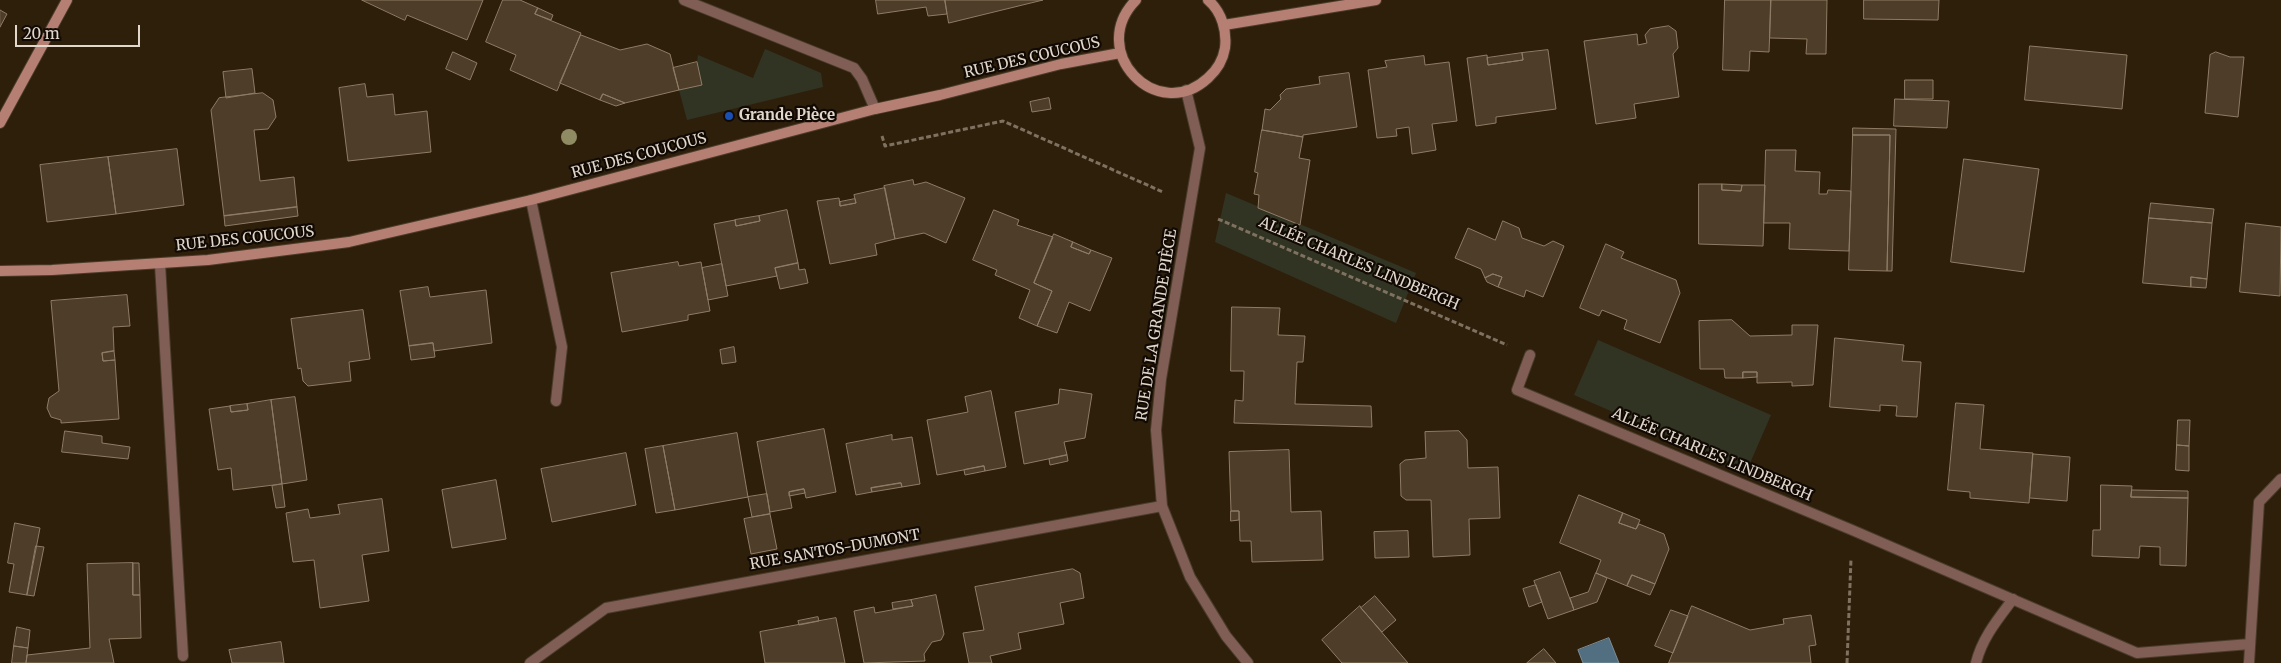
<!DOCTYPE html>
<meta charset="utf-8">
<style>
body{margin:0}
#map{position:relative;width:2281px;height:663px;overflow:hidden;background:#2e1f0b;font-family:Merriweather,serif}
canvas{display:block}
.scale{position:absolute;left:15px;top:25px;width:125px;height:22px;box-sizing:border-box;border:2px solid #e2d7cb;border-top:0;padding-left:6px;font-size:15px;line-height:18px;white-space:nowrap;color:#e2d7cb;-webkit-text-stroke:4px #110a04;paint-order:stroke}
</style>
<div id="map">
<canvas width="2281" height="663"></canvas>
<div class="scale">20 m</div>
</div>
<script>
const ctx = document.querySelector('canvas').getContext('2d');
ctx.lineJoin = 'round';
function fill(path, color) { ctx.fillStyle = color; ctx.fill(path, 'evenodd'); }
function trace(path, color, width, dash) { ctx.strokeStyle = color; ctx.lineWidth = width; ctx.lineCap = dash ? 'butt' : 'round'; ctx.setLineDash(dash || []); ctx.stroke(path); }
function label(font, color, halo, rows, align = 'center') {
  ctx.font = font + ' Merriweather,serif'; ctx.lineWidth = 4.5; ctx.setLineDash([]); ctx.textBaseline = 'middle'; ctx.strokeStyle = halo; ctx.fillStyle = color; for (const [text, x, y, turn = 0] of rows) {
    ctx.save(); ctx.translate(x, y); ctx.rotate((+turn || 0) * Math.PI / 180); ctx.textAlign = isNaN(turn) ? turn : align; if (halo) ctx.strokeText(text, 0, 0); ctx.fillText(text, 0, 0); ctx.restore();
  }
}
const green = new Path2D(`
 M765 49 821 73 823 87 687 120 679 90 701 84 697 62 698 55 753 78Z
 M1226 193 1416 273 1396 323 1215 242Z
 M1598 340 1771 415 1747 470 1574 395Z`);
const water = new Path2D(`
 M1609 638 1619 663H1583L1578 650Z`);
const building = new Path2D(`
 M362 0H483L467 40 407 15 405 20Z
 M503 0H520L538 8 535 14 581 33 557 91 510 70 516 55 486 42Z
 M876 0H945L947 14 928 16 926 7 878 14Z
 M945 0H1043L949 23Z
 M1725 0H1771L1769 52 1750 51 1749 71 1723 70Z
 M1771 0H1827L1826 54H1806L1807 39 1770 38Z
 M1864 0H1939L1938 20 1864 19Z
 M538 8 553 15 551 20 535 14Z
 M0 10 7 14 0 27Z
 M1669 26 1676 31 1678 48 1673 54 1679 97 1634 104 1636 118 1596 124 1584 41 1637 34 1638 45 1647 43 1645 35 1650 29Z
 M581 35 620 50 647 44 670 54 679 90 625 103 603 94 600 100 560 83Z
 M2030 46 2127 55 2122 109 2025 100Z
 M1548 50 1556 109 1496 117V123L1476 126 1467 58 1487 55 1488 65 1523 60 1522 53Z
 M453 52 477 63 470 80 446 69Z
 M2216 52 2230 57H2244L2238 117 2205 113 2210 55Z
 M1522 53 1523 60 1488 65 1487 58Z
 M1424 56 1425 65 1449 62 1457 121 1432 124 1436 150 1412 154 1409 127 1396 129 1397 136 1377 138 1368 70 1387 67 1385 61Z
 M697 62 702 85 679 90 673 68Z
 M252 69 255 93 226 98 223 72Z
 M1349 73 1357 127 1303 135V137L1262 130 1265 109 1270 110 1281 99 1280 95 1286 89 1320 84 1319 77Z
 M1905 80H1933V99H1905Z
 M365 84 367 97 393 94 395 115 427 111 431 152 348 161 339 88Z
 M263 93 273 100 276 117 268 129 254 130 260 181 294 177 297 207 224 216 211 110 219 98Z
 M603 94 625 103 616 106 600 100Z
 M1049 98 1051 109 1032 112 1030 102Z
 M1895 99 1949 101 1947 128 1894 126Z
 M1853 128 1896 129 1892 271H1887L1890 135H1853Z
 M1262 130 1303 137 1299 158 1310 160 1300 225 1258 208 1259 195 1254 194 1258 173 1255 172Z
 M1853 135H1890L1887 271 1849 270Z
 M177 149 184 205 116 214 108 157Z
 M1766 150H1796L1795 171 1820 172 1819 194H1827L1828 190 1851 191 1849 251 1789 249 1790 223H1764Z
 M108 157 116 214 47 222 40 165Z
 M1964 159 2039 169 2024 272 1951 262Z
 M913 180 914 185 926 182 965 198 946 243 924 233 895 239 884 186Z
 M1699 184H1722V190L1741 191 1742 185H1765L1763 246 1699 244Z
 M1722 184 1742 185 1741 191 1722 190Z
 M885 188 895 239 875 244 877 255 830 264 817 201 839 198 840 206 856 203 854 195Z
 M855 199 856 203 840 206V202Z
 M2151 203 2214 209 2212 223 2149 218Z
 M297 207 298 216 225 226 224 216Z
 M787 210 798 263 775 268 777 276 726 286 714 224 735 220 736 226 760 221 759 216Z
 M994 210 1019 220 1017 225 1053 237 1034 283 1052 291 1037 326 1019 318 1030 290 995 275 997 270 973 260Z
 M759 216 760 221 736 226 735 220Z
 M2149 218 2212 223 2207 279 2191 277V287L2143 283Z
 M1503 221 1519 228 1522 238 1544 246 1553 241 1564 246 1543 297 1526 290 1524 297 1498 287 1502 277 1493 274 1485 278 1481 269 1455 258 1468 228 1495 240Z
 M2246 223 2281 227 2280 296 2240 292Z
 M1054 234 1073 242 1071 247 1089 254 1091 250 1112 258 1090 311 1069 302 1057 333 1037 326 1052 291 1034 283Z
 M1073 242 1091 250 1089 254 1071 247Z
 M1606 244 1624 252 1621 258 1676 280 1680 293 1660 343 1624 329 1627 320 1602 310 1599 316 1580 308Z
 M678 262 679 266 701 262 710 311 688 315V320L622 332 611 273Z
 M798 263 799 270 805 269 808 283 780 289 775 268Z
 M722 264 728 296 708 300 702 268Z
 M1493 274 1502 277 1498 287 1487 282 1485 278Z
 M2191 277 2207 279 2206 288 2191 287Z
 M428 287 430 297 486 290 492 343 434 351 433 343 409 346 400 291Z
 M127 295 130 326 113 327 114 351 102 353 103 361 115 360 119 419 61 423V420L51 417 47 408 49 398 59 391 51 301Z
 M1232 307 1280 308 1278 335 1305 336 1303 362H1297L1295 404 1371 406 1372 427 1234 423 1235 400 1243 401 1244 371H1231Z
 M363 310 370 359 349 362 351 381 308 386 303 381 301 368 298 369 291 319Z
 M1732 320 1750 336 1792 335V325H1818L1813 385 1792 386V382L1757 383V372H1743V378H1725L1724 369H1700L1699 321Z
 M1835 338 1904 345 1902 361 1921 362 1917 417 1896 416 1897 406 1880 405V411L1830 407Z
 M433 343 435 357 411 360 409 346Z
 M734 347 736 362 722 364 720 350Z
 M114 351 115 360 103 361 102 353Z
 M1743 372H1757V377L1743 378Z
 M1060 389 1092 394 1085 438 1064 442 1067 455 1024 464 1015 412 1058 404Z
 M991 391 1006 467 985 471 984 466 937 475 927 420 968 412 965 397Z
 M295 397 307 480 282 484 271 400Z
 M271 400 282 484 233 490 231 468 218 470 209 409 230 406 231 412 248 410 247 404Z
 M1956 403 1984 405 1980 449 2033 453 2029 503 1970 498V492L1948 490Z
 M247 404 248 410 231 412 230 406Z
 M2178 420H2190L2189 446 2177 445Z
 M824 429 836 492 806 498 804 489 789 492 792 508 770 512 757 442Z
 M65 431 102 436V443L130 447 128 459 62 452Z
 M1459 431 1467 440 1468 468 1498 467 1500 518 1469 519 1470 555 1433 557 1431 500H1406L1401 496 1400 464 1405 460 1426 458 1425 432Z
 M737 433 748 497 675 510 663 446Z
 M892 435V440L912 437 920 484 902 487 901 483 871 488 872 492 856 495 846 444Z
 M2177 445 2189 446V471L2176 470Z
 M663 446 675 510 656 513 645 449Z
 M1289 450 1291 512 1321 511 1323 560 1252 562 1251 541H1240L1239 511H1231L1229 452Z
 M626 453 636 505 552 522 541 469Z
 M2033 454 2070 457 2067 501 2030 498Z
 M1067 455 1068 461 1050 465 1049 459Z
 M984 466 985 471 965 475 964 470Z
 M496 480 506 539 452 548 442 490Z
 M901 483 902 487 872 492 871 488Z
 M282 484 285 507 276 508 272 486Z
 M2101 485 2132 486 2131 497 2188 498 2186 566 2160 565V547L2140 546 2139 558 2092 556 2093 530H2100Z
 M804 489 805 493 789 496V492Z
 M2132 490 2188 491V498L2131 497Z
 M767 494 770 514 752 517 748 497Z
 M1579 495 1623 513 1619 523 1636 529 1639 524 1664 534 1669 549 1655 584 1632 575 1627 586 1596 573 1601 560 1560 543Z
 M382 499 389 551 362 555 369 601 320 608 314 560 293 562 286 513 308 509 310 518 340 514 338 505Z
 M1231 511H1239V520L1231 521Z
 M1623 513 1640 520 1636 529 1619 523Z
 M770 514 777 549 751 554 744 519Z
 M15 523 40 528 27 595 9 592 14 564 8 563Z
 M1408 531 1409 557 1375 558 1374 532Z
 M36 546 44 547 34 596 27 595Z
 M133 563V595H140L141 638 109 639 114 663H26L27 655 90 648 87 564Z
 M133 563H139L140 595H133Z
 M1073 569 1080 573 1084 598 1060 603 1064 624 1018 633 1021 649 990 656 992 663H969L963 633 984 630 975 587Z
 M1560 572 1574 610 1548 619 1534 581Z
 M1596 573 1607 578 1597 602 1574 610 1570 598 1588 592Z
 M1632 575 1655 584 1650 595 1627 586Z
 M1536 585 1542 602 1529 607 1523 589Z
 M936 595 944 634 941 640 932 642 924 654 925 661 864 663 854 611 874 607 875 613 913 606 911 600Z
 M1375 596 1396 620 1382 632 1361 608Z
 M911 600 913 606 893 609 892 603Z
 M1360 606 1361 608 1408 663H1342L1322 640Z
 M1692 606 1750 630 1784 624 1783 619 1811 615 1816 645 1809 646 1811 663H1669Z
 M1671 610 1688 616 1673 653 1655 646Z
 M818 617 819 621 799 625 798 621Z
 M836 618 845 663H765L760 632Z
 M17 627 30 630 28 648 14 646Z
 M281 642 284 663H232L229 650Z
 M14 646 28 648 26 663H12Z
 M1544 649 1556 663H1527Z`);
const path = new Path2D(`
 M882 136 885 146 1003 121 1163 192
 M1218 219 1507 345
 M1847 663 1851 559`);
const lane = new Path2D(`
 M160 264 183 656
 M1976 663C1982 638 1998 619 2013 599`);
const street = new Path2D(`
 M684 0 854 68 862 79 875 109
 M1186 90 1200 148 1161 379 1156 430 1162 506 1190 577 1226 636 1248 663
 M531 200 562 347 556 401
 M1530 355 1517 390 1852 530 2137 653 2250 644
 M530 663 606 608 1162 506
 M2249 663 2259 502 2281 479`);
const secondary = new Path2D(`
 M1136 0C1086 51 1157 125 1208 78 1217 70 1223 60 1225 48 1227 31 1222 12 1208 0
 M1224 25 1376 0
 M0 123 67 0
 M0 271 52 270 208 260 349 242 531 200 875 109 940 95 1061 64 1120 53`);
const trees = [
 [569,137]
];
const markers = [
 [729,116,5,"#1a4fb4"]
];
const streetNames = [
 ["RUE DES COUCOUS",1032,58,-13],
 ["RUE DES COUCOUS",639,156,-15],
 ["RUE DES COUCOUS",245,239,-6],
 ["ALLÉE CHARLES LINDBERGH",1359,264,23],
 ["RUE DE LA GRANDE PIÈCE",1157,325,-81],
 ["ALLÉE CHARLES LINDBERGH",1712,455,23],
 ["RUE SANTOS-DUMONT",835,550,-10]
];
const poiNames = [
 ["Grande Pièce",739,116]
];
fill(green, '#323423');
fill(water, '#526e81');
trace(water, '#7d8e97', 1);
fill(building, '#4e3d29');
trace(building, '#8f7c66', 1);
trace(lane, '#4b3c2a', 12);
trace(street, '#4b3c2a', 12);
trace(secondary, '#4b3c2a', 12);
trace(path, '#7e7160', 3, [5, 2.5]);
trace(lane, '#805e56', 10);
trace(street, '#805e56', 10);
trace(secondary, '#b67f73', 10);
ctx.fillStyle = '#8f8b63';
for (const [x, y] of trees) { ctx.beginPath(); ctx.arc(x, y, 8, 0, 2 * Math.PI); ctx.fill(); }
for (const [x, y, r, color] of markers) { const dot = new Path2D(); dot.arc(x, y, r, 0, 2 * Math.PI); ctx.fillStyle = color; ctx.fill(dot); trace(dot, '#110a04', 2); }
label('15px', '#e2d7cb', '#110a04', streetNames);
label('bold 15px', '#e2d7cb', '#110a04', poiNames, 'left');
</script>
